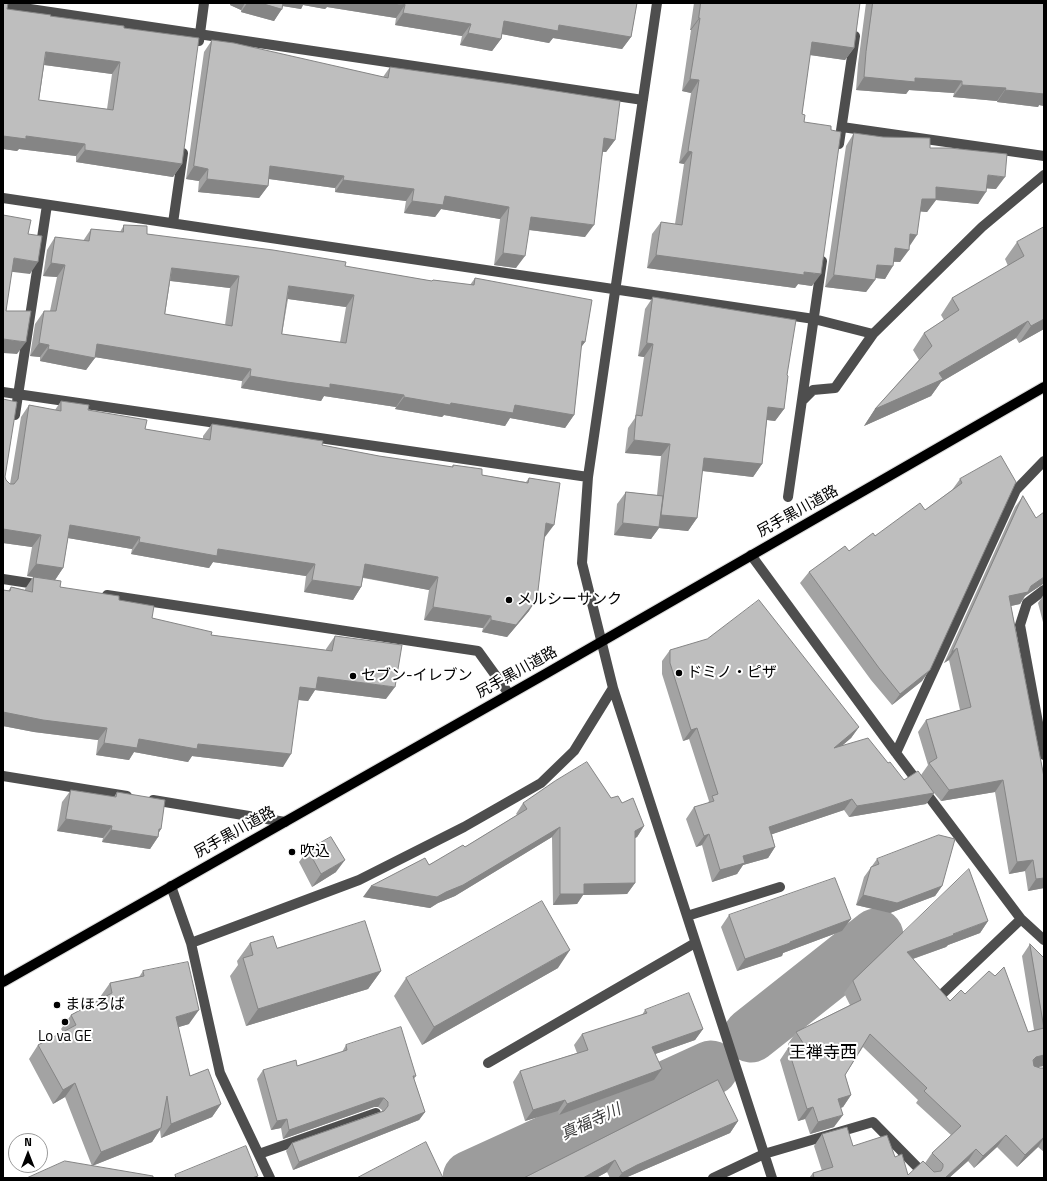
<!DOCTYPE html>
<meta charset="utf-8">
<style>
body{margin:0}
#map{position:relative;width:1047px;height:1181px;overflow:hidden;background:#fff;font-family:"Titillium Web",sans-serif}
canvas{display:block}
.frame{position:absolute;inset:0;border:4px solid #000;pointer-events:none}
.north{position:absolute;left:8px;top:1133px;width:40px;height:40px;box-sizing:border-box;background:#fff;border:1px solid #999;border-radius:50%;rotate:0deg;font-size:11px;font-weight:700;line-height:16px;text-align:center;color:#000}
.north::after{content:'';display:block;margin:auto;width:14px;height:18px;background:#000;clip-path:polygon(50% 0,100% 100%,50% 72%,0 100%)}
</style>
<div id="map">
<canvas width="1047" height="1181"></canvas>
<div class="frame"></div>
<div class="north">N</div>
</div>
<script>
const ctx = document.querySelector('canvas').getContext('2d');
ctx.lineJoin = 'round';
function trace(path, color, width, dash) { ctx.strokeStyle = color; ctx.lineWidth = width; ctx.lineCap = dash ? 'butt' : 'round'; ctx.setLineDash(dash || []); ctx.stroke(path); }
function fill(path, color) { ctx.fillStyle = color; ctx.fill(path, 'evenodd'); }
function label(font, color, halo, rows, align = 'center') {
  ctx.font = font + ' "Titillium Web","Noto Sans JP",sans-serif'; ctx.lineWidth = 4; ctx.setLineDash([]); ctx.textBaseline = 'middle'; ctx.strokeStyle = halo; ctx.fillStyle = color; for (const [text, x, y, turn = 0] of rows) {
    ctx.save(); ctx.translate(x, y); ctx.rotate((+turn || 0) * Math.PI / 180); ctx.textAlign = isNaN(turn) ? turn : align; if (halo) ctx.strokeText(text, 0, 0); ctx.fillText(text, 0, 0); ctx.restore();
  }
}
const river = new Path2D(`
 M751 1035 876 936
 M470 1178 711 1068`);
const minor = new Path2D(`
 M657 3 588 477 582 563 613 688 772 1178
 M3 5 643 100
 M199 41 204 3
 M842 127 1044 156
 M839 144 855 36
 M3 198 814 319 873 334
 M173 223 183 153
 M3 392 588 477
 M802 401 813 390 835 388 873 334 982 227 1044 175
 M15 415 47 205
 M788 497 822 261
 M751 555 896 753 1021 919 1044 940
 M3 579 42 585
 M1044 590 1027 603 1020 625 1044 755
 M107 595 478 651 509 694
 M896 753 1016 490 1044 461
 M3 776 127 796
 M153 800 285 822
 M171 886 191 943 220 1073 270 1178
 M687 916 780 887
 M191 943 359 880 464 827 541 783 574 751 613 688
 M941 995 1021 919
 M488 1063 695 943
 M259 1154 376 1113
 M713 1178 764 1154 873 1122 928 1178`);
const major = new Path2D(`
 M3 982 547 673 1044 387`);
const wall = new Path2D(`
 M3 3 7 9 50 16 124 28 182 164 173 177 76 162V156L19 149 17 151 3 149ZM44 65 112 74 107 109 39 100Z
 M231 3H637L631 37 622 49 553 38 549 43 502 34 501 39 492 51 460 45 462 36 395 25 396 18 327 7 325 9 303 5 301 9 283 6 274 21 241 12V10L230 5Z
 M694 3H860L854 48 845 60 810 55 802 114 804 122 812 286 798 284 795 288 647 268 652 234 661 222 675 224 684 164 679 163 691 93 682 91 691 30H690Z
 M866 3H1044V106L1039 105 1038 107 997 102V101L953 97 954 93 909 90 906 94 856 90 858 64Z
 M212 40 383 77 390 67 615 140 606 152H603L585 237 529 230 516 268 494 265 500 219 441 209 435 217 404 213 406 201 335 192V188L269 179 268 186 259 198 198 192 199 181 186 179 204 52Z
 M854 133 930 148 996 189 987 188 978 204 936 200 927 212 920 211 909 247 900 262H894L885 279 875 278V280L866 292 825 287 846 146Z
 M124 225 147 234 432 281 433 280 470 285 475 278 585 342 581 347 574 415 565 428 510 418 505 426 444 415 442 417 395 409 396 407 324 396 321 401 241 388 242 381 95 357 86 370 40 361V357L30 356 35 324 44 311H50L57 277 43 276 47 250 55 237 83 241 91 229 120 232ZM170 281 230 288 225 325 165 314ZM288 299 346 307 340 342 282 334Z
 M1044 227V329L1019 343 1016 338 941 382 931 396 864 426 875 409 919 360 913 350 924 333 944 320 941 315 952 298 1008 266 1005 259 1017 242Z
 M653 297 787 375 784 409 775 421 767 420 762 464 753 477 702 471 697 518 688 531 659 528 651 539 614 535 617 504 626 492 657 495 661 456 625 453 628 428 635 418 644 357 638 356 645 309Z
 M3 399 5 477 6 480 10 484 21 417 29 405 55 410 61 401 145 429 203 439V436L212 424 379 456 452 467 453 465 482 475 526 482 529 478 545 537 529 611 507 637 482 632 483 628 424 620 429 590 363 578 361 587 353 600 304 592 306 576 213 562 209 568 131 554 132 549 68 538 63 568 55 580 60 587 119 600 152 618 211 635 326 650V649L335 636 386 699 315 690 308 701 298 700 283 767 192 756 188 762 134 752 129 760 96 755 98 740 34 732 3 726V590L8 591 11 587 25 590V589L33 577 27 576 32 547 3 543Z
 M1001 456 922 681 892 705 871 680 800 583 809 572 849 551 875 536 925 510 952 490 960 479Z
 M1023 496 1043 584 1025 596 1020 604 1011 606 1044 777V888L1028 891 1025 871 1009 874 995 792 941 801 934 793 926 804 849 817 844 810 772 834 775 847 768 858 743 865 737 874 712 882 702 845 696 847 686 819 694 807 708 803 709 801 689 739 683 741 662 674V661L670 650 859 727 851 738 843 745 888 763 904 780 921 775 928 765 918 732 926 720 960 710 949 660 944 663 1015 507Z
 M1044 594V626L1038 603Z
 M71 790 114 797 117 792 161 829 159 832 158 837 150 849 102 842 103 838 57 831 62 802Z
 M611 798 622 803 644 826 637 837 635 838V883L627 894 583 895 577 904 553 905 552 837 455 896 438 903 430 908 363 897 465 847 517 815 516 814 523 803Z
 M308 850 336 872 312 887 299 862Z
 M877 859 942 886 935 896 890 913 856 905 864 877Z
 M729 915 851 919 842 931 783 953 782 956 737 971 721 927Z
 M988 921 980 933 948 945 946 947 913 959 950 1001 965 994 1028 1032 1034 1030 1022 956 1030 944 1044 958V1066L1037 1067 1040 1068H1044V1152L1038 1147 1017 1167 997 1147 974 1168 968 1161 949 1178H809L813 1173 822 1171 814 1146 822 1134 853 1146 895 1157 908 1175 925 1163 932 1153 951 1135 916 1103 918 1100 863 1047 845 1075 851 1095 843 1107 841 1108 834 1127 810 1134 805 1119 798 1121 780 1060 788 1048H790L788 1044 796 1032 850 1005 844 993 853 981Z
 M250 943 277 948 381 971 368 989 246 1026 230 976 238 965 237 961Z
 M558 968 422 1045 394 996 406 978Z
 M143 971 189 1024 178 1027 190 1076 221 1104 212 1117 161 1138 160 1130 152 1142 92 1166 65 1097 53 1104 29 1059 38 1045 63 1032 61 1029 71 1015 101 999 100 997 110 983 139 977Z
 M645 1010 703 1029 695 1040 655 1054 654 1080 559 1115 558 1111 525 1121 513 1082 520 1071 577 1053 574 1045 582 1034 642 1015Z
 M346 1045 416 1076 414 1079 425 1112 419 1120 293 1170 286 1151 292 1143 382 1111V1110L378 1107H374L283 1139 281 1128 271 1130 257 1079 263 1070 297 1066 342 1052Z
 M738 1121 730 1133 625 1178H610L607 1172 596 1178H524Z`);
const shadedWall = new Path2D(`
 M231 3H245L241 10 230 5Z
 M247 3H261L282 9 274 21 241 12Z
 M277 3H389L405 5 396 18 327 7 325 9 303 5 301 9 276 5Z
 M403 13 471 24 462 36 395 25Z
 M699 18H700L691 30H690Z
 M504 21 559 25 631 37 622 49 553 38 549 43 496 33Z
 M468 33 501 39 492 51 460 45Z
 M812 42 854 48 845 60 803 54Z
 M46 52 120 62 112 74 37 64Z
 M864 77 915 78 962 81 954 93 909 90 906 94 856 90Z
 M690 79 699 80 691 93 682 91Z
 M962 85 1006 88 997 101 953 97Z
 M1005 90 1044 94V106L1039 105 1038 107 997 102Z
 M3 136H26L85 144 76 156 19 149 17 151 3 149Z
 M604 138 615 140 606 152 596 151Z
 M85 150 182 164 173 177 76 162Z
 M688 151 692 152 684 164 679 163Z
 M194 166 208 169 199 181 186 179Z
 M270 166 344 176 335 188 262 178Z
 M988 175 1005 177 996 189 979 188Z
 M207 179 268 186 259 198 198 192Z
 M343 180 414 189 406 201 335 192Z
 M936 187 986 192 978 204 936 200 927 212 913 211 922 199Z
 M445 196 509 207 500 219 441 209 435 217 404 213 412 201Z
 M531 217 594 225 585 237 522 229Z
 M910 234 917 235 909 247Z
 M895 248 909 250 900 262 887 261Z
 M503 253 525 256 516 268 494 265Z
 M656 255 804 272 821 274 812 286 798 284 795 288 647 268Z
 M14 258 38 262 30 274 5 271Z
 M51 263 65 265 57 277 43 276Z
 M877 265 893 266 885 279 868 277Z
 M172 268 239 276 230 288 163 280Z
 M834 275 875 280 866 292 825 287Z
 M289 286 354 295 346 307 281 298Z
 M1044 319V329L1019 343 1031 326Z
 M1028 321 1016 338 941 382 931 396 864 426 875 409 939 373Z
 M3 339 26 342 17 354 3 353Z
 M582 341 585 342 576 354Z
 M39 343 49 345 40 357 30 356Z
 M647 343 653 344 644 357 638 356Z
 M97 344 251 369 242 381 88 356Z
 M48 349 95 358 86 370 40 361Z
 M250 376 330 384 404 395 396 407 324 396 321 401 241 388Z
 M404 397 451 403 515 405 574 415 565 428 510 418 505 426 444 415 442 417 395 409Z
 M768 407 784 409 775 421 760 419Z
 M634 440 670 444 661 456 625 453Z
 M704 458 762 464 753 477 695 470Z
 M661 515 697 518 688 531 659 528 651 539 614 535 623 523 654 526Z
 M546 523 554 525 545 537 538 536Z
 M70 525 140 537 132 549 62 537Z
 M3 529 41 535 32 547 3 543Z
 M139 542 218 549 315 564 306 576 213 562 209 568 131 554Z
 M36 564 63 568 55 580 27 576Z
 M365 564 438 577 429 590 356 576Z
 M1044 577V584H1043L1025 596 1020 604 1001 608 1009 596 1031 586Z
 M312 580 361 587 353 600 304 592Z
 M537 599 529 611 507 637 482 632 491 620Z
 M433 607 491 616 483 628 424 620Z
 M957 648 949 660 944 663 952 652Z
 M930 670 922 681 892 705 900 694Z
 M318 677 395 687 386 699 315 690 308 701 291 699 300 687Z
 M3 712 107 728 98 740 34 732 3 726Z
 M859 727 851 738 826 759 834 748Z
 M697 728 689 739 683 741 691 730Z
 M139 739 198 744 291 754 283 767 192 756 188 762 134 752 129 760 96 755 104 743Z
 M1003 780 995 792 941 801 949 790Z
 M934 793 926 804 849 817 857 806Z
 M852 799 844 810 761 838 769 827Z
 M66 819 112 826 103 838 57 831Z
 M644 826 637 837 627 842 635 831Z
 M560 827 552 837 455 896 438 903 430 908 363 897 371 886Z
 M159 829H161L156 837H158L150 849 102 842 111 830Z
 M709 834 702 845 696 847 704 836Z
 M775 847 768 858 743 865 737 874 712 882 720 870 743 856Z
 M345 860 336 872 312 887 321 874Z
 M1033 860 1025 871 1009 874 1017 862Z
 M1044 878V888L1028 891 1036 879Z
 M635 883 627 894 583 895 577 904 553 905 560 894 584 884Z
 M942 886 935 896 890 913 856 905 863 895Z
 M851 919 842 931 783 953 782 956 737 971 745 959Z
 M988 921 980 933 948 945 946 947 898 964 907 952 953 934Z
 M570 950 558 968 422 1045 434 1027Z
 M381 971 368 989 246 1026 258 1009Z
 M199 1010 189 1024 166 1031 176 1017Z
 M703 1029 695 1040 644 1058 652 1047Z
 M1044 1055V1066L1027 1069 1036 1057Z
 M662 1069 654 1080 559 1115 567 1104Z
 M75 1083 65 1097 53 1104 63 1090Z
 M851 1095 843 1107 829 1111 838 1099Z
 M380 1098H384L378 1107H374L283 1139 289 1130Z
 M565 1100 558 1111 525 1121 533 1110Z
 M221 1104 212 1117 161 1138 171 1124Z
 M813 1107 805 1119 798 1121 807 1109Z
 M425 1112 419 1120 293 1170 299 1162Z
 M843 1115 834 1127 810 1134 818 1122Z
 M287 1119 281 1128 271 1130 277 1121Z
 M738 1121 730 1133 625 1178H618L622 1173 637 1165Z
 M161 1128 152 1142 92 1166 101 1152Z
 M1006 1135 997 1147 974 1168 983 1156Z
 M1044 1137V1138L1038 1147 1017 1167 1025 1155Z
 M976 1149 968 1161 949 1178H945Z
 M615 1160 607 1172 596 1178H583Z`);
const building = new Path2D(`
 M3 3H8L7 9 51 15 50 16 124 26V28L199 38 182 164 85 150V144L26 136V139L3 136ZM46 52 120 62 113 110 39 100Z
 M261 3H283L282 9Z
 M389 3H637L631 37 559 25 558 31 504 21 501 39 468 33 471 24 403 13 405 5Z
 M701 3H860L854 48 812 42 802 114 805 115 804 122 831 126V130L841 132 821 274 804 272V275L656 255 661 222 682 225 692 152 688 151 699 80 690 79 700 18H699Z
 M873 3H1044V94L1005 90 1006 88 962 85V81L915 78V82L864 77 866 52Z
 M212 40 234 43 388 78 390 67 511 84 620 101 615 140 604 138 594 225 531 217 525 256 503 253 509 207 445 196 443 205 412 201 414 189 343 180 344 176 270 166 268 186 207 179 208 169 194 166Z
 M854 133 883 137 930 138V148H950L1007 154 1005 177 988 175 986 192 936 187V199H922L917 235 910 234 909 250 895 248 893 266 877 265 875 280 834 275Z
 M3 215 31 220 28 234 42 236 38 262 14 258 6 311H31L26 342 3 339Z
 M124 225 147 226V234L273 250 346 262 345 266 432 281 433 280 474 285 475 278 592 300 585 342 582 341 574 415 515 405 513 413 451 403 450 405 404 397V395L330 384V388L287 382 250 376 251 369 97 344 95 358 48 349 49 345 39 343 44 311H56L65 265 51 263 55 237 89 241 91 229 123 232ZM172 268 239 276 232 326 165 314ZM289 286 354 295 346 343 282 334Z
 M1044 227V319L1031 326 1028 321 939 373 943 379 875 409 932 346 924 333 959 310 952 298 1024 256 1017 242Z
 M653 297 796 320 787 375 788 376 784 409 768 407 762 464 704 458 697 518 661 515 670 444 634 440 636 415 642 416 653 344 647 343Z
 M3 399 17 402 5 477 6 480 10 484H14L18 479 29 405 61 411V401L89 405 88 410 147 420 145 429 210 440 212 424 323 441 322 445 379 456 453 467V465L482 469V475L528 483 529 478 560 483 554 525 546 523 537 599 516 625 491 620V616L433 607 438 577 365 564 361 587 312 580 315 564 218 549 217 556 139 542 140 537 70 525 63 568 36 564 41 535 3 529Z
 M1001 456 1016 482 930 670 900 694 879 668 809 572 845 546 849 551 873 533 875 536 920 503 925 510 962 483 960 479Z
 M626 492 663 496 659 527 623 523Z
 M1023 496 1036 518 1044 512V560L1043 561H1044V577L1031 586 1028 592 1009 596 1044 777V878L1036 879 1033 860 1017 862 1003 780 949 790 929 763 937 758 926 720 971 707 957 648 952 652Z
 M34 577 61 581 60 587 119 596V600L154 606 152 618 212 632 211 635 332 651 335 636 402 645 395 687 318 677 316 689 300 687 291 754 198 744 197 749 139 739 137 748 104 743 107 728 43 720 3 712V590L10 591 11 587 32 592Z
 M759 600 859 727 834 748 868 738 888 763 890 762 904 780 918 771 934 793 857 806 852 799 769 827 775 847 743 856 745 863 720 870 709 834 704 836 694 807 714 801 712 796 718 794 697 728 691 730 670 663V650L707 639Z
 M587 762 611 798 618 796 622 803 633 798 644 826 635 831V883L584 884V894H560V827L463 885 446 892 437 897 371 886 425 858 429 865 463 845 465 847 527 809 523 803 555 781Z
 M71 790 116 797 117 792 165 800 161 829H159L158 837 111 830 112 826 66 819Z
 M939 835 955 839 942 886 897 903 863 895 871 867 879 864 877 859Z
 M331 837 345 860 321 874 308 850Z
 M969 869 988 921 953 934 954 935 907 952 950 1001 961 990 965 994 989 971 995 976 1004 967 1028 1032 1044 1028V1055L1036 1057 1033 1060 1034 1066 1040 1068H1044V1137L1025 1155 1006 1135 983 1156 976 1149 945 1178H814L813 1173 833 1167 822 1134 847 1127 853 1146 887 1135 895 1157 902 1154 908 1175 923 1161 934 1172 941 1171 943 1167V1164L932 1153 961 1126 924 1091 927 1088 870 1034 845 1075 851 1095 838 1099 843 1115 818 1122 813 1107 807 1109 788 1048 803 1043 796 1032 861 1000 853 981Z
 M835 878 851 919 790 942V943L745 959 729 915Z
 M542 901 570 950 434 1027 406 978Z
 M365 921 381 971 258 1009 243 958 253 955 250 943 273 936 277 948Z
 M1030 944 1044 958V1028Z
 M188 962 199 1010 176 1017 190 1076 208 1069 221 1104 171 1124 167 1096 161 1128 101 1152 75 1083 63 1090 38 1045 76 1025 71 1015 112 993 110 983 144 976 143 971Z
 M689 993 703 1029 652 1047 662 1069 567 1104 565 1100 533 1110 520 1071 588 1050 582 1034 647 1013 645 1010Z
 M401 1027 416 1076H413L425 1112 299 1162 292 1143 384 1111 388 1106V1102L384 1098H380L289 1130 287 1119 277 1121 263 1070 296 1060 297 1066 347 1050 346 1045Z
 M718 1080 738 1121 637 1165 622 1173 615 1160 583 1178H524Z
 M426 1142 443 1178H357Z
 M246 1146 258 1176 252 1178H176L175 1175Z
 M65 1161 153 1176V1178H27Z`);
const markers = [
 [509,600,4,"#000"],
 [679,673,4,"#000"],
 [353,676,4,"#000"],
 [292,852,4,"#000"],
 [57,1005,4,"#000"],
 [65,1022,4,"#000"]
];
const streetNames = [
 ["尻手黒川道路",798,512,-29],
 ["尻手黒川道路",517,673,-29],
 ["尻手黒川道路",235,833,-29]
];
const poiNames = [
 ["メルシーサンク",517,600],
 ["ドミノ・ピザ",687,673],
 ["セブン-イレブン",361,676],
 ["吹込",300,852],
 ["まほろば",65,1005],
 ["Lo va GE",65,1037,"center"]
];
const waterNames = [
 ["真福寺川",591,1123,-25]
];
const quarterNames = [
 ["王禅寺西",823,1054]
];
trace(river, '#9c9c9c', 55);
trace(major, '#dbdbdb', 12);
trace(minor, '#4e4e4e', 10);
trace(major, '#000', 10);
fill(wall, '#a3a3a3');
fill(shadedWall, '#858585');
fill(building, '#bebebe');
trace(building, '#858585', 1);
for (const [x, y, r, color] of markers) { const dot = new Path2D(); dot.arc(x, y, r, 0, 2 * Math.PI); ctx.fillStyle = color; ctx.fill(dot); trace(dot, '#fff', 1.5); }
label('15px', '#000', '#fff', streetNames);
label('15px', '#000', '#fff', poiNames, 'left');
label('italic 16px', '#3d3d3d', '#fff', waterNames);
label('17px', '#000', '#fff', quarterNames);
</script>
